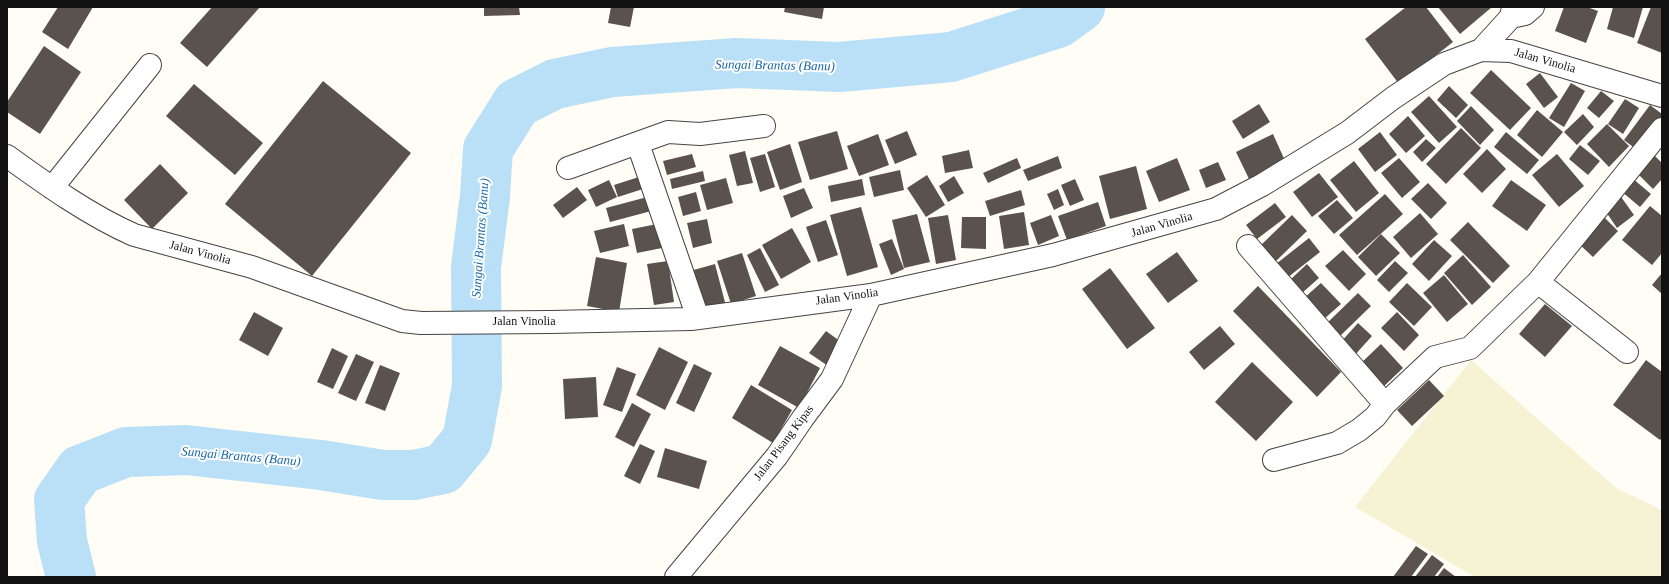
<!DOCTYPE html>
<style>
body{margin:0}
#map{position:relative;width:1669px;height:584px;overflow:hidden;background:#fffdf5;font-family:Georgia,serif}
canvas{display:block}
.frame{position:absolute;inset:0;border:8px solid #111;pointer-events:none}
</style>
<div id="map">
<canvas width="1669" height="584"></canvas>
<div class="frame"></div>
</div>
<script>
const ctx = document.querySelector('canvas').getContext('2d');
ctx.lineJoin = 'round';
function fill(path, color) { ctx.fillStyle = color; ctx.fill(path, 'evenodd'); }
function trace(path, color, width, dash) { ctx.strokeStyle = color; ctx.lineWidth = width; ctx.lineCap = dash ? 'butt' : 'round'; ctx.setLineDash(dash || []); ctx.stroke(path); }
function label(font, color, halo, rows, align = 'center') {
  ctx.font = font + ' Georgia,serif'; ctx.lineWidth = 4; ctx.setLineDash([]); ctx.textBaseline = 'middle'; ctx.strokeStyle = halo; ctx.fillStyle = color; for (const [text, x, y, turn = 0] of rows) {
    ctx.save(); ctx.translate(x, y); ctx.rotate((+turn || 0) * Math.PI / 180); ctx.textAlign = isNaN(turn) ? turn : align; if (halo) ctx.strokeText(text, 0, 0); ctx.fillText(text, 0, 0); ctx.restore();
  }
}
const farmland = new Path2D(`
 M1471 360 1616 488 1662 510V577H1475L1355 507Z`);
const river = new Path2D(`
 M71 577 62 541 59 500 80 470 126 452 186 450 321 465 383 475H414L443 469 467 440 477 386 476 267 485 196 488 149 517 103 555 84 612 72 737 63 839 67 951 57 1058 23 1080 7`);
const building = new Path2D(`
 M58 7H93L68 49 42 32Z
 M212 7H260L207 67 180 43Z
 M484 7H519L520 15 484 16Z
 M611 7H634L630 27 608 23Z
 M785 7H824L822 19 784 12Z
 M1406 7H1426L1453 42 1399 84 1365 39Z
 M1438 7H1492L1460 34Z
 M1564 7H1587L1598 11 1586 43 1555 31Z
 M1613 7H1643L1634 38 1607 29Z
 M1651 7H1662V53L1637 43Z
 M44 46 81 72 40 134 7 112V102Z
 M1491 70 1531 108 1510 130 1470 93Z
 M1540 73 1558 97 1544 108 1526 84Z
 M323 81 411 153 312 276 225 204Z
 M1571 83 1585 91 1564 127 1549 118Z
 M194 84 263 143 235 175 166 116Z
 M1449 86 1468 105 1456 118 1437 100Z
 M1601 91 1614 101 1599 118 1587 108Z
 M1429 96 1457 127 1439 143 1411 112Z
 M1625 99 1639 108 1623 134 1608 124Z
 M1259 104 1270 122 1243 139 1232 121Z
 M1650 105 1662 114V124L1641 153 1624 140Z
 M1471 106 1494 130 1480 145 1457 121Z
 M1537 110 1563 132 1542 157 1517 135Z
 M1583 114 1594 127 1577 145 1564 132Z
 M1408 116 1425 136 1406 153 1389 134Z
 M1607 124 1629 146 1609 167 1587 144Z
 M1461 128 1481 148 1446 184 1426 164Z
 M837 131 848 169 810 180 798 142Z
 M907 131 917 155 895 164 885 140Z
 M1380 132 1397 155 1375 172 1358 149Z
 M1506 132 1539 160 1527 174 1494 147Z
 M878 134 889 165 859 176 847 146Z
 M1273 134 1286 163 1250 181 1236 152Z
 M1426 139 1436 148 1422 162 1413 152Z
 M790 144 802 182 780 190 767 152Z
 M1580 145 1600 161 1588 175 1569 159Z
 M1487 149 1506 169 1482 193 1463 174Z
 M969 150 973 168 945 173 942 156Z
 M745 151 753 183 737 186 729 155Z
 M692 154 696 167 667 175 663 161Z
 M765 154 775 187 760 192 750 158Z
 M1557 154 1584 186 1559 207 1532 175Z
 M1653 154 1662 163V179L1653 189 1636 172Z
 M1058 156 1062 168 1028 181 1023 170Z
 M1017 158 1021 168 988 183 983 173Z
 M1177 158 1190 190 1159 202 1146 171Z
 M1399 158 1420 182 1402 198 1381 173Z
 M1354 161 1379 193 1356 212 1330 180Z
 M1218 162 1226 180 1206 188 1199 170Z
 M160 164 188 193 152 229 124 200Z
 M1136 166 1147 209 1110 219 1099 176Z
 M900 170 904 190 874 197 869 177Z
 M703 171 705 181 672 189 670 179Z
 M1319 173 1338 197 1312 217 1293 192Z
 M645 175 649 187 618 197 614 185Z
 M927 175 945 205 926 217 907 188Z
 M954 176 964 193 948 202 939 186Z
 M726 178 733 203 707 210 700 185Z
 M1632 178 1651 194 1640 207 1621 191Z
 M862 179 865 195 831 202 828 186Z
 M1075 179 1084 200 1070 206 1061 185Z
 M609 180 617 197 596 207 588 190Z
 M1511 180 1546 205 1527 231 1492 206Z
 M1428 183 1447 203 1431 219 1411 199Z
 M577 187 587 200 563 218 553 205Z
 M804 188 813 208 791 218 783 196Z
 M1058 189 1064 205 1054 210 1047 194Z
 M1021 190 1025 205 990 216 985 201Z
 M696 192 701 211 683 216 678 197Z
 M1385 194 1403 214 1357 255 1339 235Z
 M1619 194 1634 215 1617 228 1602 206Z
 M651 196 655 210 610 222 606 208Z
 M1337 200 1353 218 1334 234 1318 216Z
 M1098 202 1106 226 1067 240 1058 216Z
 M1275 203 1286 217 1257 239 1246 225Z
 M1650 206 1662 216V253L1652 265 1622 240Z
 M861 207 878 267 847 276 830 215Z
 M1024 212 1029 245 1004 249 999 216Z
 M1420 213 1438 234 1411 258 1393 237Z
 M917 214 930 262 904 268 892 220Z
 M948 215 956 260 936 264 928 218Z
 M1051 215 1059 236 1038 245 1030 223Z
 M1292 215 1307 231 1276 261 1261 245Z
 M1603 216 1618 231 1593 257 1578 243Z
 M962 217H986V249L961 248Z
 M707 219 712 243 693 248 687 223Z
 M826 220 838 255 818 262 806 227Z
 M1468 222 1510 266 1493 283 1450 240Z
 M662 223 667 247 637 253 632 229Z
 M624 224 629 246 600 253 594 231Z
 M792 228 811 262 781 279 762 245Z
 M1381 234 1400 253 1376 276 1358 257Z
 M1309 238 1320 252 1287 278 1276 264Z
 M892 239 904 269 891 275 879 244Z
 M1434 240 1452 256 1429 281 1412 264Z
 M760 248 779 285 765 292 747 255Z
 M1343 250 1366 274 1349 291 1325 266Z
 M1177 252 1198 281 1168 303 1146 274Z
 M742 253 756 296 731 304 717 261Z
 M1463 255 1491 287 1472 305 1444 273Z
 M596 257 627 263 619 312 587 306Z
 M668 261 674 302 654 305 647 264Z
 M1395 261 1408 273 1389 292 1377 280Z
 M715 264 727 310 703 317 690 271Z
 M1307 264 1319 278 1302 293 1290 280Z
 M1110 268 1155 328 1127 349 1082 289Z
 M1662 273V294L1652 285Z
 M1444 275 1468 304 1447 322 1423 293Z
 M1321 283 1341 304 1324 319 1304 298Z
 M1407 283 1432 307 1414 326 1389 302Z
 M1258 286 1341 372 1317 397 1233 311Z
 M1358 293 1371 306 1337 339 1324 326Z
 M1545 304 1572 326 1545 357 1519 334Z
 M254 312 283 328 268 356 239 340Z
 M1397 312 1419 335 1404 351 1381 328Z
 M1358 323 1372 336 1354 356 1340 343Z
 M1220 326 1235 344 1204 370 1189 352Z
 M826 331 844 344 828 366 809 353Z
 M1381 344 1403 368 1381 389 1359 365Z
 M780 346 820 368 799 408 758 385Z
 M659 347 688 362 665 410 636 395Z
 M332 348 348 356 333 389 317 382Z
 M356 354 374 362 356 401 338 393Z
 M1646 360 1662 372V438L1660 440 1613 405Z
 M1252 362 1293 402 1256 441 1215 402Z
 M694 364 712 373 694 412 676 403Z
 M380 365 400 373 385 411 365 403Z
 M617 367 636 374 622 412 603 405Z
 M596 377 598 417 565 419 563 379Z
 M1429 380 1444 396 1412 426 1397 410Z
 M751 385 792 410 773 443 732 418Z
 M632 403 651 414 634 447 615 437Z
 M640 444 655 451 640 484 624 476Z
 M665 448 707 461 699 489 657 477Z
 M1416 546 1428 554 1411 577H1393Z
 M1432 555 1444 564 1434 577H1415Z
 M1444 568 1456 577H1437Z`);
const minor = new Path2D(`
 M1511 17 1525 14 1533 7
 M1481 50 1511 17 1513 7
 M638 144 698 318
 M7 156C47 185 89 215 134 235L252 267 402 321 421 323 551 322 691 319 871 295 1053 255 1216 209 1262 185 1347 133 1393 98 1444 64 1481 50 1511 51 1662 96
 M568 168 668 132 700 134 764 126
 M52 188 150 65
 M1248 246 1385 404
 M1538 282 1627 352
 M1274 460 1337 443 1359 430 1375 417 1385 404 1435 357 1470 348 1538 282 1662 129
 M676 577 777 456 803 418 832 379 871 295`);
const streetNames = [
 ["Jalan Vinolia",1545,61,16],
 ["Jalan Vinolia",1162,225,-16],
 ["Jalan Vinolia",200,253,15],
 ["Jalan Vinolia",847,297,-8],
 ["Jalan Vinolia",524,322],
 ["Jalan Pisang Kipas",784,443,-53]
];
const waterNames = [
 ["Sungai Brantas (Banu)",775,66,1],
 ["Sungai Brantas (Banu)",481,238,-86],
 ["Sungai Brantas (Banu)",241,457,5]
];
fill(farmland, '#f6f3d4');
trace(river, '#b9e0f7', 50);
fill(building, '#5a524d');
trace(minor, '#444', 24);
trace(minor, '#fff', 22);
label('12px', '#111', '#fff', streetNames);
label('italic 13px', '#1768a6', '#fff', waterNames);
</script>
